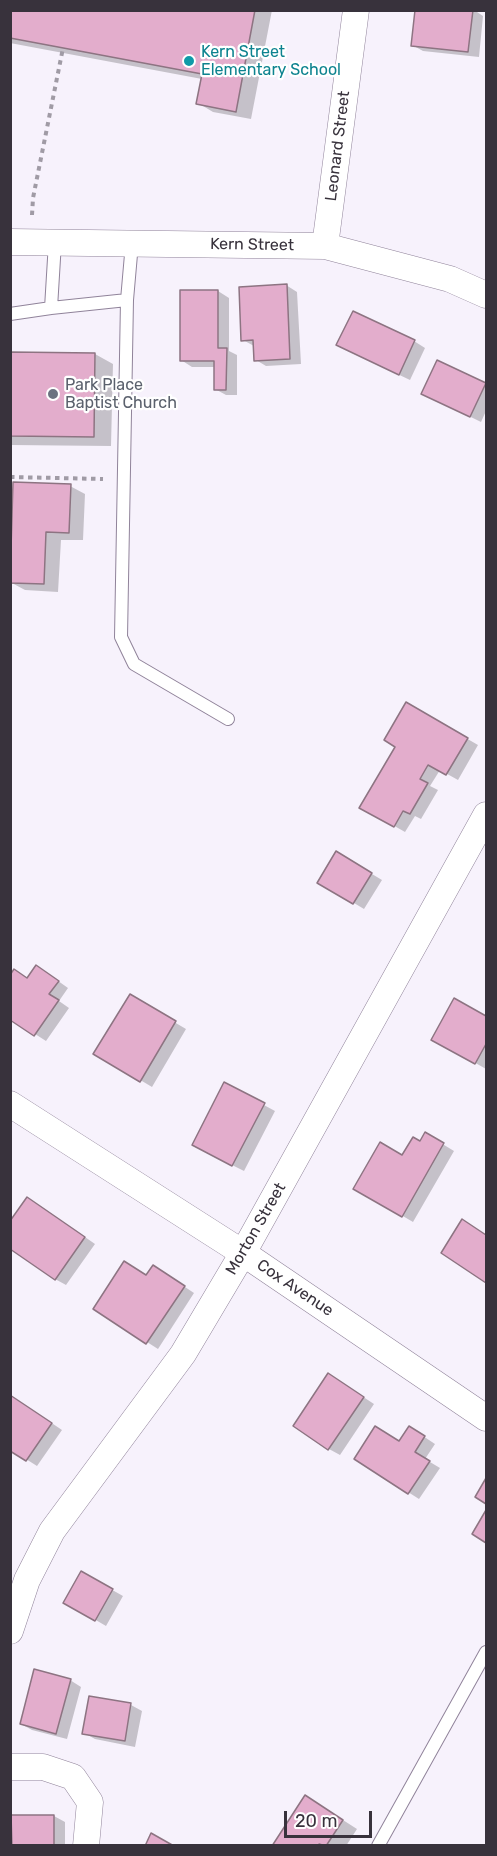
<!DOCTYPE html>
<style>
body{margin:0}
#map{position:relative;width:497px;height:1856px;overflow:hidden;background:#f7f2fc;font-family:Rubik,sans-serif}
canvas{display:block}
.frame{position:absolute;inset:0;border:12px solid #38323c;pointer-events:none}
.scale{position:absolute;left:284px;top:1811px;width:88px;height:27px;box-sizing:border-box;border:3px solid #38323c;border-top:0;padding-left:8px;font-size:18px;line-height:21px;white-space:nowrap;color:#38323c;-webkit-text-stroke:4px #fff;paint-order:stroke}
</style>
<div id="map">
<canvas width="497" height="1856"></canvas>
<div class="frame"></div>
<div class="scale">20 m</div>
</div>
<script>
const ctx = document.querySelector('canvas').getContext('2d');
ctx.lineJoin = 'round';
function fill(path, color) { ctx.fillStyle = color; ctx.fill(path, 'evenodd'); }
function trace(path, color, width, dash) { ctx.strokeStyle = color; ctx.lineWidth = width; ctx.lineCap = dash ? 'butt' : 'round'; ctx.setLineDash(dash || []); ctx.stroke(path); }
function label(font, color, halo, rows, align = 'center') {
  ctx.font = font + ' Rubik,sans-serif'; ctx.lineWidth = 4.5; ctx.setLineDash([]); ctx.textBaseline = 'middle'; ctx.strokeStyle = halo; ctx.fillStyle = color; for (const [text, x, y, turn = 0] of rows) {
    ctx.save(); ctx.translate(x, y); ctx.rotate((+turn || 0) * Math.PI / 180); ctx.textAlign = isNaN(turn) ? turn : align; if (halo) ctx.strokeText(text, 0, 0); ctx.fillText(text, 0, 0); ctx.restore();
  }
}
const shadow = new Path2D(`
 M10 10H272L251 119 213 112 198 103 202 79 10 43Z
 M416 10H474L483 16 479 57 423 51 412 45Z
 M286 285 297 292 301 364 266 366 256 360 254 346 243 340Z
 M182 291H218L229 298V351L237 355V395H226L215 389V367H192L181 360Z
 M414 341 425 348 410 380 349 351Z
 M10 353 95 354 113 364 111 446 10 445Z
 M438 362 486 386V411L481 422 434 399Z
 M70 486 85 494 83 540H61L58 592 25 590 10 582Z
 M407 704 478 745 458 780 440 770 430 786 438 790 421 819 415 816 405 832 361 807 397 746Z
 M337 853 382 880 364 909 319 882Z
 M47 973 68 988 59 1001 69 1008 46 1041 10 1018 28 979Z
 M130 996 186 1029 152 1087 95 1053Z
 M455 1000 486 1018V1069L444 1045Z
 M225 1084 275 1111 244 1171 204 1151Z
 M426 1134 454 1151 413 1222 355 1188 421 1143Z
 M39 1205 95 1244 66 1285 55 1279Z
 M474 1228 486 1236V1281L443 1253Z
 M164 1273 194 1293 158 1349 95 1309 147 1277Z
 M339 1381 374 1404 340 1455 329 1449Z
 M10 1395 62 1430 37 1466 10 1449Z
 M420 1434 435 1444 425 1459 440 1468 419 1499 356 1459Z
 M82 1573 123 1596 106 1626 65 1602Z
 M70 1680 81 1687 67 1739 32 1730 21 1724Z
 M90 1697 131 1705 142 1711 135 1747 95 1739 84 1733Z
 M321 1806 357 1829 346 1846H274Z
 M54 1816 65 1822V1846H13Z`);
const building = new Path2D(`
 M10 10H255L236 112 196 104 202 74 10 38Z
 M415 10H473L468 52 411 46Z
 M287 284 290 359 254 361 253 340 241 341 239 287Z
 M180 290H218V348H227L226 390H214V361H180Z
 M353 311 415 340 399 375 336 345Z
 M10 352 95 353 94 437 10 436Z
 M437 360 486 383 470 417 421 394Z
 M13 482 71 484 69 533 46 532 44 584 10 583Z
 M406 702 468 738 446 775 428 765 420 779 428 783 410 814 403 811 394 827 359 808 395 747 384 740Z
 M336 851 372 873 353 904 317 883Z
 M36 965 59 981 49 994 59 1000 34 1036 10 1020V975L14 969 27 978Z
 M130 994 176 1021 140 1082 93 1054Z
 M454 998 486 1016V1044L475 1064 431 1040Z
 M224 1082 265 1103 232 1166 192 1145Z
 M425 1132 444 1143 402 1217 353 1189 380 1142 402 1155 413 1137 420 1141Z
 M27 1197 85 1237 55 1280 10 1249V1221Z
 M462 1219 486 1235V1283L441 1253Z
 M124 1261 146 1275 153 1265 185 1286 146 1344 93 1309Z
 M328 1373 364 1397 328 1450 293 1426Z
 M10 1395 52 1423 26 1461 10 1451Z
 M375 1426 399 1441 409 1426 425 1436 415 1452 430 1461 408 1494 354 1459Z
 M486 1478V1504L475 1497Z
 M486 1510V1543L472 1534Z
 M81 1571 113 1589 95 1621 63 1603Z
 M34 1669 71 1679 56 1734 20 1724Z
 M89 1696 131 1703 125 1741 82 1734Z
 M305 1795 343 1820 326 1846 319 1844 318 1846H272Z
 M11 1815H54V1846H12Z
 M151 1833 174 1846H145Z`);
const path = new Path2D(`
 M32 215 33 198 63 48
 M10 477 103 479`);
const service = new Path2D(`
 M127 300 121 637 134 664 228 719
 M51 308 127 300 132 243
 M10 314 51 308 55 242
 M378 1846 486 1652`);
const minor = new Path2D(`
 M10 242 325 246 450 279 486 295
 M325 246 356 10
 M10 1104 243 1253 486 1418
 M10 1631 27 1580 52 1531 183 1354 243 1253 486 815
 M10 1767H43L73 1777 90 1802 86 1846`);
const markers = [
 [189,61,6,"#0f9aa8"],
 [53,394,6,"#6b7280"]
];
const cultureNames = [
 ["Kern Street",201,52],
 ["Elementary School",201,70]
];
const streetNames = [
 ["Leonard Street",338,146,-83],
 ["Kern Street",252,245,1],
 ["Morton Street",256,1229,-60],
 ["Cox Avenue",295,1288,34]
];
const worshipNames = [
 ["Park Place",65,385],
 ["Baptist Church",65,403]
];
fill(shadow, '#0003');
fill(building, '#e3adcc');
trace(building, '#8d7482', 1.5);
trace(service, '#90839a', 14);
trace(minor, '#90839a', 27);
trace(path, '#a09ba5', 4, [4.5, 4.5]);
trace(service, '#fff', 12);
trace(minor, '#fff', 26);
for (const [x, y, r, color] of markers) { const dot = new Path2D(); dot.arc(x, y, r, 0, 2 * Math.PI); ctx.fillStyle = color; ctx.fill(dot); trace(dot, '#fff', 2); }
label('16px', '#0d838f', '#fff', cultureNames, 'left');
label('16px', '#38323c', '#fff', streetNames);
label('16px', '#5b616d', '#fff', worshipNames, 'left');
</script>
